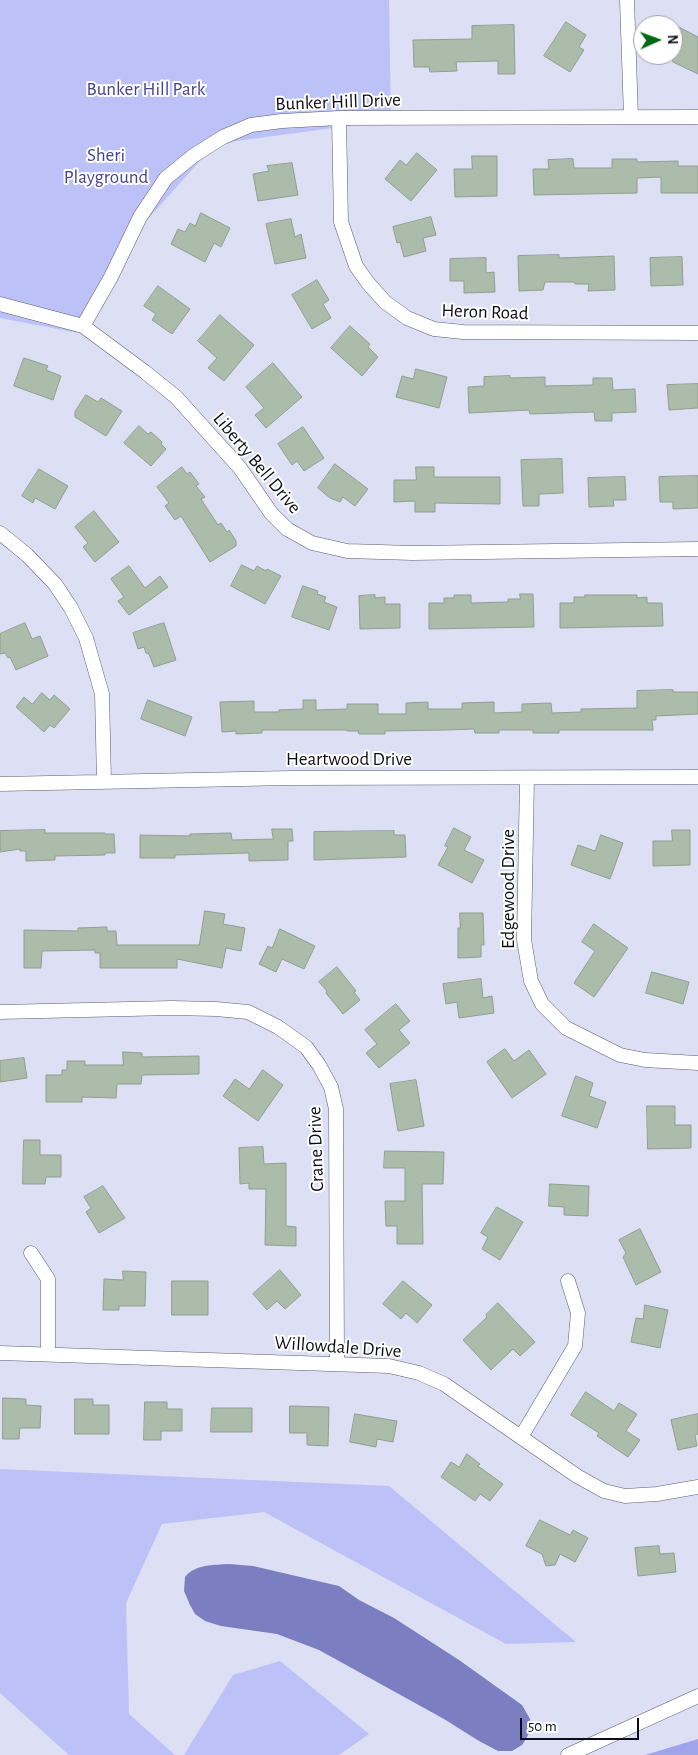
<!DOCTYPE html>
<style>
body{margin:0}
#map{position:relative;width:698px;height:1755px;overflow:hidden;background:#dddff4;font-family:"Alegreya Sans",sans-serif}
canvas{display:block}
.north{position:absolute;left:633px;top:15px;width:50px;height:50px;box-sizing:border-box;background:#fff;border:1px solid #9e9fa1;border-radius:50%;rotate:88deg;font-size:14px;font-weight:700;line-height:20px;text-align:center;color:#0d0e15}
.north::after{content:'';display:block;margin:auto;width:18px;height:22px;background:#046915;clip-path:polygon(50% 0,100% 100%,50% 72%,0 100%)}
.scale{position:absolute;left:520px;top:1718px;width:119px;height:22px;box-sizing:border-box;border:2px solid #0d0e15;border-top:0;padding-left:6px;font-size:15px;line-height:18px;white-space:nowrap;color:#0d0e15;-webkit-text-stroke:4px #fff;paint-order:stroke}
</style>
<div id="map">
<canvas width="698" height="1755"></canvas>
<div class="north">N</div>
<div class="scale">50 m</div>
</div>
<script>
const ctx = document.querySelector('canvas').getContext('2d');
ctx.lineJoin = 'round';
function fill(path, color) { ctx.fillStyle = color; ctx.fill(path, 'evenodd'); }
function trace(path, color, width, dash) { ctx.strokeStyle = color; ctx.lineWidth = width; ctx.lineCap = dash ? 'butt' : 'round'; ctx.setLineDash(dash || []); ctx.stroke(path); }
function label(font, color, halo, rows, align = 'center') {
  ctx.font = font + ' "Alegreya Sans",sans-serif'; ctx.lineWidth = 4; ctx.setLineDash([]); ctx.textBaseline = 'middle'; ctx.strokeStyle = halo; ctx.fillStyle = color; for (const [text, x, y, turn = 0] of rows) {
    ctx.save(); ctx.translate(x, y); ctx.rotate((+turn || 0) * Math.PI / 180); ctx.textAlign = isNaN(turn) ? turn : align; if (halo) ctx.strokeText(text, 0, 0); ctx.fillText(text, 0, 0); ctx.restore();
  }
}
const green = new Path2D(`
 M0 0H389L391 120 215 144 112 259 89 335 0 318Z
 M0 1469 389 1486 576 1642 506 1644 264 1512 162 1524 126 1603 129 1714 175 1755H69L0 1693Z
 M280 1661 369 1734 339 1755H184L233 1675Z`);
const forest = new Path2D(`
 M698 1739V1755H645Z`);
const water = new Path2D(`
 M229 1564 253 1566 339 1586 359 1600 394 1618 459 1660 522 1705 530 1719V1731L526 1739 522 1745 512 1751H498L479 1741 444 1719 319 1650 277 1634 221 1626 205 1621 195 1614 190 1605 184 1591 185 1577C195 1564 214 1565 229 1564Z`);
const building = new Path2D(`
 M566 22 586 35 579 47 584 50 570 72 544 56Z
 M673 24 698 37V74L673 62Z
 M514 25 515 74H498V61L456 62 457 71 430 72 429 67H414L413 40 472 39V26Z
 M417 153 437 170 411 201 385 179 400 160 406 165Z
 M472 156H497V196L455 197 454 169H472Z
 M573 159 574 168H612V159H637V162L678 161V166H698V193H661V177L637 178V193L534 195 533 169H549L548 160Z
 M292 163 298 195 258 201 253 174 269 171 267 166Z
 M201 213 230 228 221 247 214 243 205 262 171 244 178 229 185 232 190 223 195 226Z
 M431 217 436 235 423 238 426 251 404 257 400 242 397 243 393 227Z
 M291 219 295 237 301 234 306 258 275 264 266 224Z
 M559 255V258L614 256 615 290 588 291 589 284H575L574 282H545L543 290 519 291 518 256Z
 M682 257 683 285 651 286 650 258Z
 M486 258V273L494 272 495 292 464 293V281H450V259Z
 M317 280 329 300 323 304 331 318 312 329 292 295Z
 M158 286 190 309 172 334 152 320 156 314 144 306Z
 M220 315 254 345 224 381 208 368 217 358 198 341Z
 M350 326 370 344 368 347 378 357 362 376 331 348Z
 M24 358 48 366 46 370 61 376 53 400 14 386Z
 M273 363 302 397 266 428 255 415 264 408 246 387Z
 M416 369 447 377 439 408 396 397 402 376 413 379Z
 M510 376V378L545 377V386L593 385V378H612L613 390 635 389 636 412 612 413V421H595L594 412 530 414 529 410 469 413 468 387 484 386V377Z
 M698 384V408L669 410 667 385Z
 M86 395 98 402 101 398 122 411 106 436 75 417V412Z
 M139 426 148 434 151 432 162 442 161 444 166 449 151 466 124 443Z
 M303 427 324 458 304 471 297 461 292 465 278 444Z
 M562 459 563 493 539 494V506H523L521 460Z
 M335 464 368 489 355 506 343 497 340 502 330 498 318 488Z
 M182 467 187 474 190 472 199 484 196 486 205 497 201 499 218 525 221 523 227 532 229 530 236 541V546L210 562 181 516 175 520 165 506 169 503 157 487Z
 M416 467H434V477H500V504L435 503V512H415V501L394 502V480H416Z
 M39 469 68 486 55 509 35 498 33 503 22 496Z
 M698 476V508L673 509V502H660L659 477Z
 M625 477 626 500H613L614 506 589 507 588 478Z
 M94 511 119 542 95 562 83 547 88 543 75 527Z
 M242 565 254 571 257 566 266 571 267 569 281 576 265 604 231 586Z
 M129 566 145 588 160 576 168 587 129 615 118 601 124 597 111 579Z
 M303 586 318 591 317 594 326 597 324 602 337 607 329 630 292 617Z
 M520 594H533L534 627 429 629V603H444V598H454V595H471V603L508 602V599H520Z
 M375 595V598L385 597V604H400V628L360 629 359 596Z
 M585 595H637V598L647 597V603H662L663 626 560 628V603H574V597H585Z
 M25 623 32 639 40 636 48 656 16 670 10 657 8 658 5 653 0 654V634Z
 M164 623 176 660 154 667 149 654 146 653 144 647 138 649 133 633Z
 M673 690V692H698V714L656 716V720H652L653 730H559V733H533V730H499V733H475L474 729 445 730 385 731V734H359L358 731H347V730H262V733L236 734V731L222 732 220 702 254 701V712H279V710L303 709V700H316V710L347 709V704H378V714H406V703L428 702V709H462V703L494 702V713L522 712V704L551 703 552 713 581 712V709L637 708V691Z
 M42 693 50 700 54 695 70 709 54 728 50 725 44 732 16 707 24 697 32 704Z
 M148 700 192 717 185 736 141 719Z
 M454 828 471 837 464 850 484 860 472 883 438 865 448 847 445 846Z
 M272 829H292L293 841H288V860L249 861V853L175 855V858H140V835L190 836V834L231 833 232 840 273 839Z
 M45 830V833H105V834H114L115 853H105V855L55 856V860L26 861V851H20V849L0 852V831Z
 M672 830H690V865L653 866V841H672Z
 M394 831V835H405L406 857 314 860V832Z
 M601 835 623 843 610 879 571 865 578 845 595 851Z
 M205 911 225 914 223 924 245 928 241 951 226 948 222 968 177 959V968H100V953H95V950L42 951 41 968H24V930L78 931V928L107 927V931H116L117 945H199Z
 M460 913H483L484 945H481V957L458 958V928H460Z
 M594 924 628 948 594 997 574 983 595 951 582 942Z
 M280 929 315 946 304 969 282 959 276 972 259 964 268 946 272 948Z
 M337 967 356 991 354 992 360 1000 343 1014 326 993 327 991 319 982Z
 M652 972 689 982 683 1004 646 993Z
 M481 979 483 998 492 996 494 1013 459 1018 457 1002 446 1004 443 984Z
 M396 1004 410 1021 399 1030 410 1043 379 1068 366 1053 377 1044 365 1030Z
 M505 1049 514 1061 529 1050 546 1074 512 1098 487 1062Z
 M123 1052 142 1053V1057L199 1056V1074L142 1075 141 1084H117L116 1098 82 1097V1102H46V1075H62V1070H67V1061H85V1065H123Z
 M24 1058 27 1078 0 1082V1061Z
 M263 1070 283 1085 258 1121 223 1096 235 1079 249 1089Z
 M576 1076 593 1083 589 1096 606 1102 597 1128 562 1116Z
 M416 1080 424 1126 398 1131 390 1084Z
 M647 1106H675V1125H691V1148L648 1149Z
 M24 1140H40V1155H61V1177H46L45 1184H23Z
 M263 1147 264 1164 286 1163V1226L296 1227V1246L265 1245 266 1189H249V1183L240 1184 239 1148Z
 M385 1151 444 1152 443 1184H422L423 1244H397V1226H386L385 1201H405V1168H384Z
 M550 1184 589 1186 588 1216 564 1215V1207L549 1206Z
 M103 1186 125 1218 99 1233 86 1212 91 1208 84 1197Z
 M497 1207 523 1222 500 1260 482 1249 488 1237 481 1233Z
 M640 1229 661 1272 636 1285 623 1257 626 1253 619 1240Z
 M280 1270 301 1295 285 1309 277 1301 267 1310 253 1294Z
 M123 1271 146 1272 145 1306H119V1310H103L104 1279 123 1280Z
 M172 1281H208V1315H172Z
 M403 1281 432 1305 417 1323 406 1313 401 1319 383 1304Z
 M498 1303 535 1342 520 1356 513 1349 491 1370 463 1340 487 1317 486 1315Z
 M645 1305 668 1310 660 1348 631 1342 636 1318 643 1319Z
 M586 1392 614 1411 619 1403 637 1414 626 1431 640 1440 628 1457 597 1436 599 1433 571 1415Z
 M3 1398 26 1399V1405L41 1406 40 1428H20L19 1439H3Z
 M75 1399H93V1405H109V1434H75Z
 M145 1402H167V1409H182V1431H161V1440H144Z
 M290 1406 329 1407 328 1446 307 1445V1433H290Z
 M212 1408H252V1432H211Z
 M355 1414 397 1421 393 1442 377 1439 376 1447 350 1442Z
 M698 1414V1434L695 1435 697 1446 678 1450 671 1420Z
 M467 1454 480 1464 478 1466 503 1484 490 1501 480 1494 475 1501 441 1477 451 1462 459 1467Z
 M540 1520 570 1535 573 1530 588 1538 575 1562 560 1554 555 1565 546 1566 542 1554 526 1546Z
 M659 1546 660 1554 674 1553 676 1572 638 1576 635 1548Z`);
const street = new Path2D(`
 M627 0 631 117
 M339 118 341 222 356 266 368 283 385 302 407 318 434 329 463 332 698 333
 M0 304 83 326 145 372 176 397 240 468 271 513 287 529 312 543 347 551 412 553 698 549
 M83 326 111 277 140 217 166 178 193 156 223 137 251 125 282 121 339 118 698 117
 M0 533 27 555 55 584 71 608 86 638 102 694 104 781
 M527 778 524 940 531 981 542 1004 566 1028 620 1055 645 1060 698 1063
 M0 784 291 778 698 777
 M0 1012 172 1008 216 1009 248 1012 278 1027 306 1047 319 1065 331 1087 336 1109 337 1364
 M31 1253 48 1279V1354
 M0 1353 389 1366 419 1373 444 1384 577 1476 604 1491 625 1496 657 1494 698 1487
 M521 1437 575 1346 578 1313 568 1281
 M568 1755 698 1696`);
const parkNames = [
 ["Bunker Hill Park",146,89],
 ["Sheri",106,155],
 ["Playground",106,177]
];
const streetNames = [
 ["Bunker Hill Drive",338,102,-2],
 ["Heron Road",485,312,2],
 ["Liberty Bell Drive",257,463,50],
 ["Heartwood Drive",349,759],
 ["Edgewood Drive",508,889,-90],
 ["Crane Drive",316,1149,-92],
 ["Willowdale Drive",338,1347,4]
];
fill(green, '#bcc1f7');
fill(forest, '#a0a4e9');
fill(water, '#7b7ec0');
fill(building, '#acbcab');
trace(building, '#8f9f8f', 1);
trace(street, '#5b5c6e', 15);
trace(street, '#fff', 14);
label('19px', '#454393', '#fff', parkNames);
label('19px', '#0d0e15', '#fff', streetNames);
</script>
